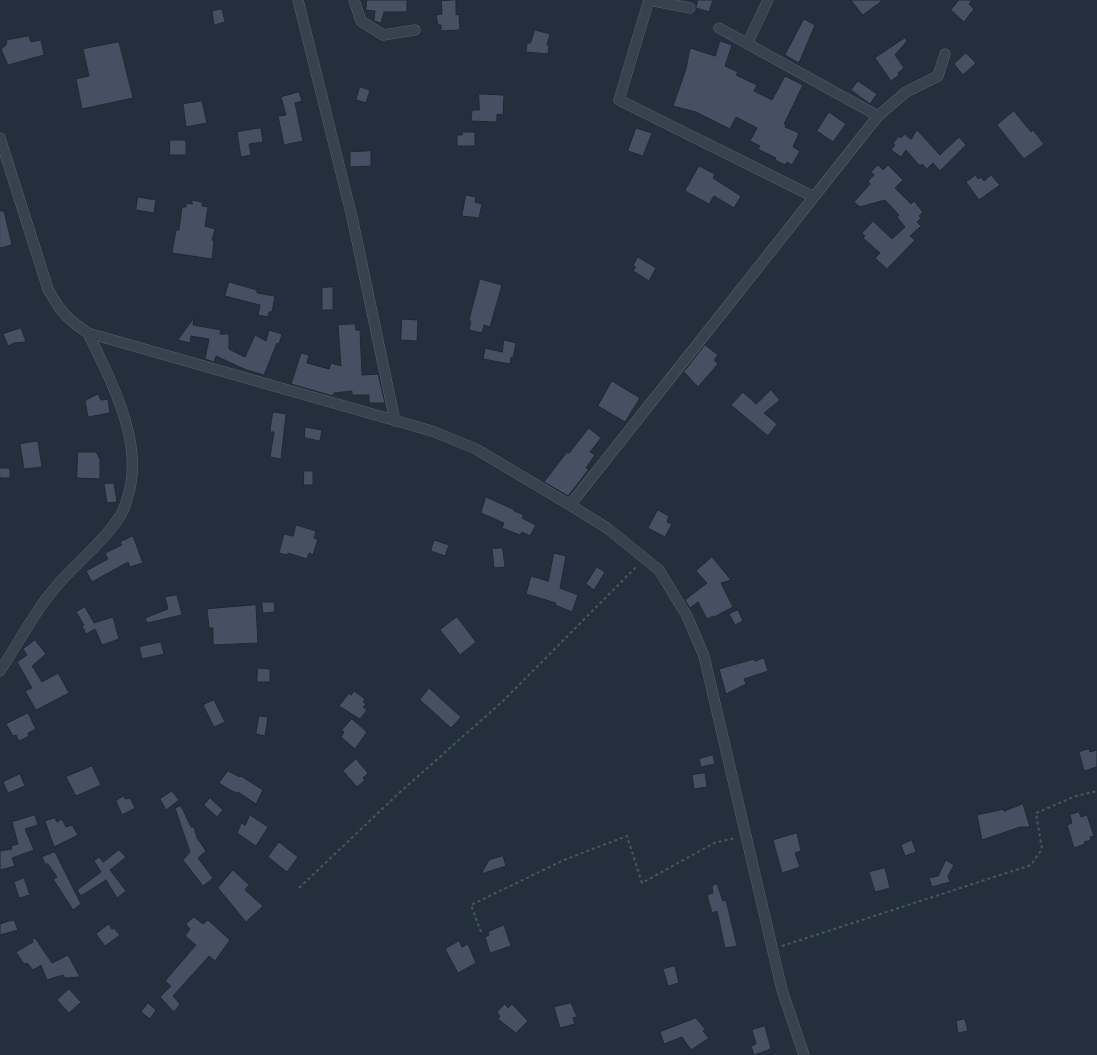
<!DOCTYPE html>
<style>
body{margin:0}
canvas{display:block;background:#242f3e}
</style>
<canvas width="1097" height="1055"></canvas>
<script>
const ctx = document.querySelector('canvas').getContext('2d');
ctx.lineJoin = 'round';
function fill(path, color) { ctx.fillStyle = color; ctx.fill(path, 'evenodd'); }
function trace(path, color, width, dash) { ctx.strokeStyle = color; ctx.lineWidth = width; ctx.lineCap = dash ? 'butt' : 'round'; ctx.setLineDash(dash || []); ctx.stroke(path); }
const building = new Path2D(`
 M367 0H407V12H384L381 23 374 21 375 11 366 10Z
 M456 0V15L459 14 460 30 441 31V25H438L436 15 442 14 441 1Z
 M698 0H713L709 12 696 8Z
 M851 0H883L863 15Z
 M959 0H972L969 4 974 9 964 22 951 10Z
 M222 9 225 22 214 25 212 11Z
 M804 19 815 25 799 63 785 55Z
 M535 30 550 34 547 45H549L548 54 526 52 527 43H530Z
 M29 36 31 42 41 40 44 55 8 65 1 49 6 45 7 40Z
 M905 38 907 41 895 55 904 68 898 73 899 75 891 81 875 58Z
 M720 41 732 45 725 66 738 72 736 75 757 85 754 91 772 100 785 76 803 85 784 124H786L785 127 799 133 793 147 800 151 792 165 787 162 785 165 775 160 776 158 758 149 760 146 750 141 757 128 736 117 730 129 696 112 673 106 686 69 690 48 715 56Z
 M119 42 133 98 82 109 76 79 89 76 83 49Z
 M966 53 976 63 963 75 954 64Z
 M858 81 877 94 870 104 851 90Z
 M360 87 370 90 366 103 356 100Z
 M299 92 302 101 295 103 303 141 284 145 278 116 286 115 281 97Z
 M479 94 504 95 503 115 497 114V122L471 121 472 110H479Z
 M202 101 207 123 186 127 183 104Z
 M1014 111 1031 132 1033 130 1044 144 1024 159 997 125Z
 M829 112 846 124 833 142 817 131Z
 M261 128 263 142 249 144 251 155 241 157 237 132Z
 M636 128 652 133 643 156 628 151Z
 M917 130 940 155 959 137 966 145 940 171 933 163 927 169 922 164 920 166 906 150 901 157 891 150 895 145 893 143 899 136 901 138 904 134 911 139Z
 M462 132H475V146H457V135H462Z
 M170 140H186V155H170Z
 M371 151V166L350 167V152Z
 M878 165 883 170 888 165 903 180 895 188 911 204 914 201 923 212 919 216 921 218 917 222 921 226 910 236 915 240 887 269 875 258 880 253 863 238 865 236 862 233 873 221 892 239 905 227 897 217 899 215 885 200 860 207 854 202 870 184 868 181 874 175 871 172Z
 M699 166 715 174 713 178 741 196 734 208 714 196 709 204 685 191Z
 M976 175 978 179 981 177 984 181 991 175 1000 185 979 200 966 182Z
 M466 195 476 197 475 202 482 204 479 218 462 216Z
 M138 197 156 200 154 213 136 210Z
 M192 200 202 202V206L208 207 205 226 215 229 212 240 214 241 212 259 172 253 176 230H179L182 207H186V203L192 204Z
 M0 211H4L12 245 0 248Z
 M638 257 656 268 649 281 633 271 636 267 633 266Z
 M480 279 502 285 490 327 484 325 482 333 469 330 471 321H469Z
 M229 282 257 290V293L275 296 272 312H269L268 317 258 315 260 305 225 296Z
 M333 287V310H322V288Z
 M194 318 193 325 221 330 220 334H229V349L245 357 255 335 266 341 269 330 282 334 279 344 277 343 264 375 244 369 216 356 214 362 205 359 209 339 191 336 190 343 178 340Z
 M402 319 418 320 417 341 401 340Z
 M355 324 356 330H360L362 375 378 374 385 403H369V395H352V391L334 393 333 396 291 384 301 353 309 355 307 363 329 369 331 363 341 366 338 325Z
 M21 328 26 342 14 343 8 346 3 334Z
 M504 340 516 343 513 358 511 357 510 364 483 359 485 348 502 352Z
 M705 345 718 355 714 360 718 364 698 387 684 372Z
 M612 381 640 398 625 422 598 406Z
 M771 390 780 400 764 413 777 424 768 436 731 405 743 392 756 404Z
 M98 394 101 400 108 399 110 413 88 417 85 401Z
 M273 412 286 414 281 459 270 457 274 432H270Z
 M305 427 322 430 320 441 305 438Z
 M589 428 601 438 590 452 595 455 586 468 589 469 568 496 544 482 567 452 569 453Z
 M38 441 42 467 24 469 20 444Z
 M78 452H96L100 459V479L77 478Z
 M0 468H10V478H0Z
 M304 471H313V485H304Z
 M114 483 117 502 107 503 104 484Z
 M486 497 515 510 514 511 524 515 522 518 536 525 530 536 522 532 520 535 502 528 504 523 481 513Z
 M658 510 669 516 667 522 672 524 665 537 648 528Z
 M296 525 316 531 314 538 318 539 316 545 313 555 309 553 307 559 288 553 287 555 279 553 284 534 293 536Z
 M133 536 143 563 130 567 128 562 92 582 86 571 108 559 105 553 122 545 120 542Z
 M434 540 449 545 445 556 431 551Z
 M501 548 503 550 505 567 494 568 492 549Z
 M554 553 566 556 560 588 578 595 572 612 555 605 556 603 526 594 531 576 548 581Z
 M712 557 731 580 721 583 733 607 714 617 713 616 707 619 698 602 690 608 685 600 707 583 696 571Z
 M597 567 605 572 594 590 586 584Z
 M177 595 182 615 147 623 145 618 168 609 165 597Z
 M262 602H274L275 612 263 613Z
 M256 605 258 643 213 645V628H209L207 609Z
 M85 607 94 623 113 617 119 639 102 645 95 629 86 634 82 626 84 625 76 612Z
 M738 610 743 621 735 625 729 614Z
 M457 617 476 642 460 655 440 630Z
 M35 640 46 654 32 666 42 682 58 673 69 693 36 710 25 691 32 688 17 662 27 655 23 649Z
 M161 642 164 654 142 659 139 647Z
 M764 658 768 671 744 679 746 684 726 694 719 669 754 659 755 661Z
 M258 668 270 669V682H257Z
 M429 688 461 717 451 728 420 700Z
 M354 691 365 699 363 702 366 704 363 707 367 710 360 719 339 706 349 693 351 695Z
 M214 700 225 722 214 727 203 705Z
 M28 713 36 729 28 733 29 736 19 741 16 735 13 736 6 724Z
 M259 716 268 717 265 736 256 734Z
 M352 719 367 732 355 749 341 737 344 732 342 730Z
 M1089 749 1090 752 1097 750V767L1084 771 1079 752Z
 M713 755 715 764 701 767 699 759Z
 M356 759 368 773 363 778 365 780 357 787 343 771Z
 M92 766 101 785 76 796 66 777Z
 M228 771 240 777 241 776 263 790 256 804 238 792 237 793 232 791 219 783Z
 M705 773 707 787 694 789 692 775Z
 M20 774 25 786 8 793 3 782Z
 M172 791 179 800 166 810 160 799Z
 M124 796 125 799 130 798 135 808 122 815 116 801Z
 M210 798 223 810 217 817 204 805Z
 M1023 804 1030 827H1020L982 840 977 815 1004 809V811Z
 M181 806 191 827H194L197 838 206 851 198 858 213 878 203 886 183 860 190 852 175 808Z
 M1079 812 1081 817 1087 815 1094 836 1090 837 1091 840 1084 842 1085 844 1074 848 1067 825 1072 823 1070 815Z
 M35 815 38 825 25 829 34 850 12 858 15 866 0 870V851L12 849 11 846 18 844 12 822Z
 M250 815 268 827 256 846 237 833 241 823 245 825Z
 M55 818 57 822 62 819 66 827 72 825 78 835 54 847 45 821Z
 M797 833 801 851 795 853 800 867 782 873 773 840Z
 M912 840 916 852 905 856 901 845Z
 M279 842 298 857 287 872 268 857Z
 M119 850 126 857 110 870 126 891 117 898 106 880 81 896 77 890 101 872 94 861 99 857 103 862Z
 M55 852 81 904 73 910 53 879 57 877 48 864H45L42 857Z
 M503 856 506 866 481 874 489 860Z
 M946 860 954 865 948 876 950 882 932 887 929 878 938 876Z
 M885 868 890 888 875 892 869 872Z
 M233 870 249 885 245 890 263 906 246 922 218 888Z
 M24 878 30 895 19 898 14 882Z
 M717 884 723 901 726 900 737 946 725 948 717 911 712 913 707 895 713 893 712 886Z
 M194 917 203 924 208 920 230 940 215 961 209 956 173 996 180 1004 174 1012 160 997 171 986 165 981 196 945 185 936 190 929 186 924Z
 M14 920 18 930 0 935V924Z
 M109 924 112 929 114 928 120 935 105 946 96 934Z
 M504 925 511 946 490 953 485 937 489 935 488 932Z
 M35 938 52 963 68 955 80 977 65 978 63 975 47 980 41 965 33 970 27 963 24 964 16 952 33 942 32 940Z
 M459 941 462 947 468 944 476 963 458 973 445 949Z
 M675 966 679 983 668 986 663 969Z
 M69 989 81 1002 69 1013 57 1000Z
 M148 1003 156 1010 150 1019 141 1012Z
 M571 1003 577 1017 573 1018 575 1024 560 1028 554 1007Z
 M505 1004 508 1008 512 1004 528 1021 516 1033 498 1019 500 1016 497 1012Z
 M696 1018 705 1029 703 1031 709 1038 691 1050 682 1037 664 1044 660 1032Z
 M965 1019 968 1031 958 1033 956 1021Z
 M765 1026 771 1049 754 1055 751 1046 756 1044 752 1030Z`);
const path = new Path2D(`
 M299 888 398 794 503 701 637 566
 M481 932 471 905 564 860 627 836 642 883 714 843 735 838
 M782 946 1031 865 1042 849 1036 813 1076 796 1097 791`);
const street = new Path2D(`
 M298 0 352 217 395 421
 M354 0 361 21 383 35 415 30
 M690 8 649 0 619 100 814 197
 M719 28 878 116
 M747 44 768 0
 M0 138 48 289C60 311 67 319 88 333L432 431 476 449 570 505 607 528 659 570 687 616 704 656 782 990 804 1055
 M570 505 878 116 906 92 938 76 945 54
 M0 671C20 641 36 608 61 581 81 559 104 541 120 516 124 511 125 505 127 499 146 445 111 381 88 333`);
fill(building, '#455162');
trace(building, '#1f2835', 1);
trace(street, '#565f6c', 11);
trace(path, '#44595c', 2, [3, 3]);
trace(street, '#38414e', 10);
</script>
